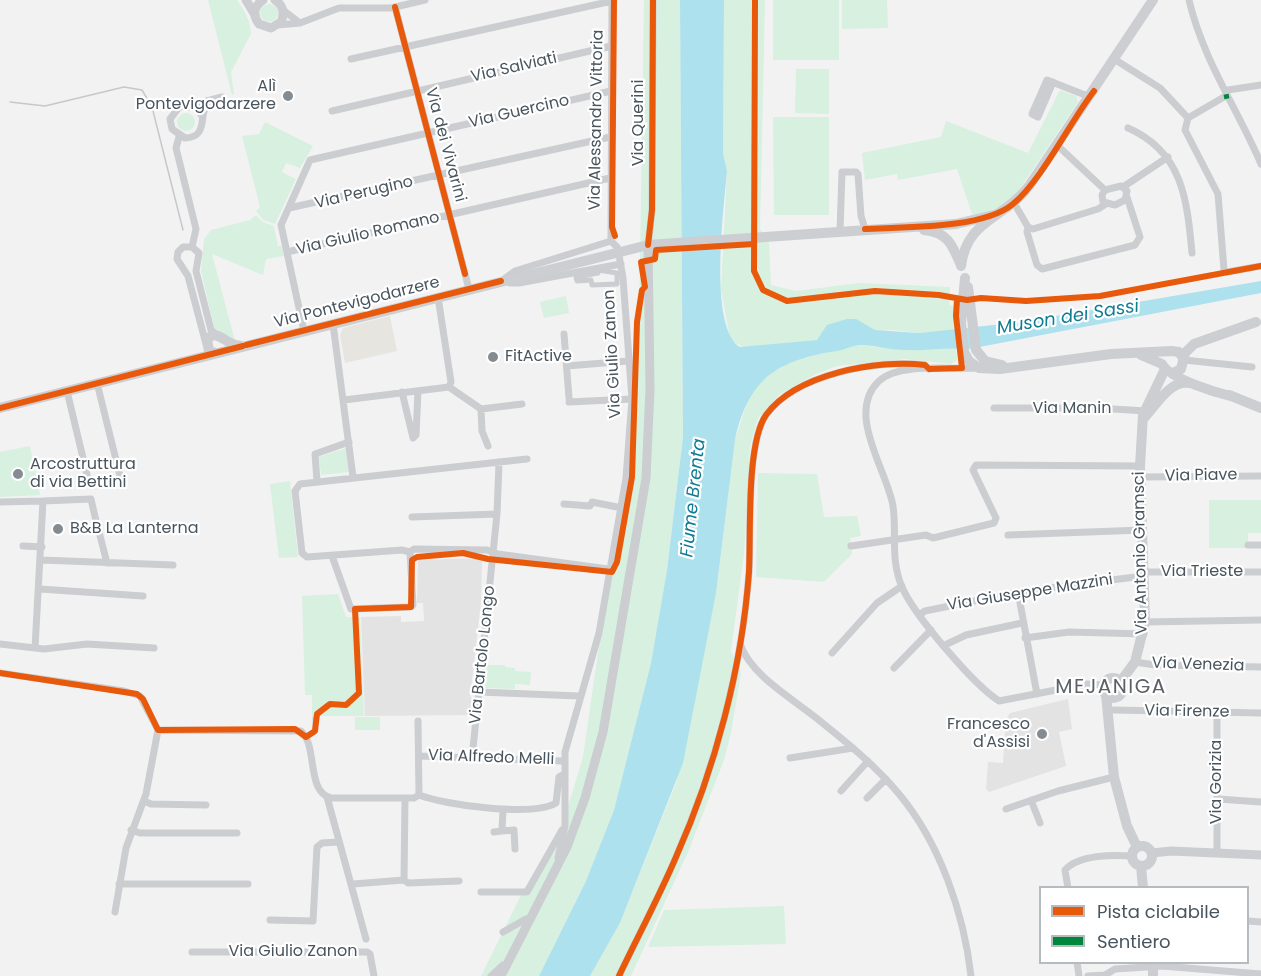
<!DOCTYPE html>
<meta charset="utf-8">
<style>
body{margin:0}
#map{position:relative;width:1261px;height:976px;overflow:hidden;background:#f2f2f2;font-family:Poppins,sans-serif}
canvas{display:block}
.legend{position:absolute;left:1039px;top:886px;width:210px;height:78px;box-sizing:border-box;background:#fff;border:2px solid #b6bbbf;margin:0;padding:8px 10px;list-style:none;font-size:18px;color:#49555e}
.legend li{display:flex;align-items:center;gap:12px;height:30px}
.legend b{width:30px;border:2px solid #b6bbbf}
</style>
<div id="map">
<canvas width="1261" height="976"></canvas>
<ul class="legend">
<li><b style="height:8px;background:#e8590c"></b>Pista ciclabile</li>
<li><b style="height:8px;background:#00873e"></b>Sentiero</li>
</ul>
</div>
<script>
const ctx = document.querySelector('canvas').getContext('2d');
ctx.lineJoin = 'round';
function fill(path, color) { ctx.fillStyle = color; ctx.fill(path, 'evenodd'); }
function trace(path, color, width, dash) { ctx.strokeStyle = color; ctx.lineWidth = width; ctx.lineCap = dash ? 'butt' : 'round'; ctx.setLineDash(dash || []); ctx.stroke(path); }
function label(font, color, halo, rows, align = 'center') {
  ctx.font = font + ' Poppins,sans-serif'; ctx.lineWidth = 4.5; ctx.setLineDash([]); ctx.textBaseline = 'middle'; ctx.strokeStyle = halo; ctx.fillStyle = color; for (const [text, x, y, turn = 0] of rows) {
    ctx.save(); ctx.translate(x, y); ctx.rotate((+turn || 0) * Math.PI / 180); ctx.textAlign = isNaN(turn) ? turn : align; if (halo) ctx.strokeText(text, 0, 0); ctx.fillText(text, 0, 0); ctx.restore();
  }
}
const commercial = new Path2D(`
 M390 316 397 351 345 363 340 335 343 328Z`);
const education = new Path2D(`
 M482 558 481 602 470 697H474L472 715 365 716 361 617 401 616V622L424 621 423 603H417L418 560Z
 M1068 699 1072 729 1059 732 1066 766 989 792 986 789 988 762 1003 763 1006 719 1010 713Z`);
const green = new Path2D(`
 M208 0H237C244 10 251 21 251 34L231 72 234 94 232 95Z
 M644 0H680L683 437 667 570 651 663 614 810 586 881 539 976H481L524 889 563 823 583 757 602 625 624 508 639 324Z
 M724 0H765L760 229 769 243 771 285 796 291 859 283 950 287 949 305 953 306 956 329 919 333 893 330 851 332 817 340 744 348 730 339 721 289 727 171 723 153Z
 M773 0H839V60H773Z
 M842 0H887L888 28 842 29Z
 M260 13a9 9 0 1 1 18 0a9 9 0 1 1-18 0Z
 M796 69H829V114L795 113Z
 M1060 90 1076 96 1078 102 1013 199 995 210 973 217 957 169 898 180 897 174 865 180 862 153 941 137 946 121 1028 153Z
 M177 122a9 9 0 1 1 18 0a9 9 0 1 1-18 0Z
 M773 117H829V215H774Z
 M265 122 313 146 300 168 286 163 282 172 296 179 275 224 263 220 256 211 260 207 242 136 259 134Z
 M256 215 263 222 274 226 278 246H282L284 256 266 259 263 275 212 254 235 341 214 328 201 271 204 239 211 230 250 220Z
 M566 296 569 313 544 318 540 302Z
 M858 345 906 350 956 348 957 360 951 364 905 359 837 366 814 375 780 394 758 418 750 446 744 554 731 651 741 673 731 733 724 760 688 852 631 976H590L620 923 676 783 716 593 735 440 749 396 754 388 772 373 787 364 803 358Z
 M30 446 40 495 0 497V452Z
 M346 448 349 472 321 475 319 457Z
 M758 473 817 474 824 517 857 516 861 536 850 538 852 554 824 582 756 577Z
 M290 481 298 557 279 558 270 484Z
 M1209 500H1261V533H1248V548H1209Z
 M338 594 346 617H360L364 716H312V695H305L302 596Z
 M487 665H505V667L515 668V671L531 672 530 685 515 684V689L484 688Z
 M355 717H380V730H355Z
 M784 906 786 944 648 947 664 910Z`);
const water = new Path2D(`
 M680 0H724L723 153 727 171C724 206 708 328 740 347L817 340 827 325 847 319H856L875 330 919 333 1021 322 1261 281V293L969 349C947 347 927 351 905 350 890 350 874 345 859 345 851 346 844 350 837 351 777 360 748 379 735 440L716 593 683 763 620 923 590 976H539L586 881 614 810 651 663 667 570 683 437Z`);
const pedestrian = new Path2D(`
 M598 270 617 273V284L592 285 591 280 577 281 576 277 598 273Z
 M306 737 315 731V718`);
const minor = new Path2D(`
 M1189 0C1203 60 1237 108 1261 164
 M395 7 469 289
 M300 23 339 8H391L425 0
 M277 25 300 23 283 10
 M351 59 612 1
 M1114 59 1160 88 1188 118
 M1053 82 1038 117 1032 114 1047 80 1085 95 1088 98
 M1228 90 1261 85
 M1224 97 1188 118 1185 130 1218 194 1224 270 1227 272 1261 266
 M191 105 222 97
 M332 111 611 46
 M202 116 196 108 180 106 170 119 172 129 185 138C210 137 197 114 209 101
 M1128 128C1183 152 1187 200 1192 253
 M179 137 176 148 196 229 192 247
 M1057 145 1105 190
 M1121 186 1127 191 1125 200 1115 205 1103 202 1102 195 1105 190Z
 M1123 187 1168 157
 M1014 203 1028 227 1033 229 1098 209 1106 204
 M289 208 610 137
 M1028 227 1027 232 1037 265 1042 269 1135 245 1140 237 1127 197
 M840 231 842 172H856L858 174 861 216 865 229
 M611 241 612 0
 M611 241 617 247
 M648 245 652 210 653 0
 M287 252 610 178
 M504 279 515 271 611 241
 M510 283H519L621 264
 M438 297 451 382 449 387
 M333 324 353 477
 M304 331 281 225 310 160 611 91
 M564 334 569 398
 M206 344 188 276 177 259 178 252 183 247H192L199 253 196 271 211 330 217 335
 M1184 360 1252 367
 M567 366 628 361
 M978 368C951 370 899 362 879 381 845 413 887 470 893 506 897 534 890 559 902 587 914 615 973 684 999 701L1087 684 1103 685
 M97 383 122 484
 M449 387 481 409 522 404
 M67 391 89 483
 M402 392 413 438 416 435 418 391
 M344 400 449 387
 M569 402 632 399
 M994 408H1096L1147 411
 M481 409 482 431 488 446
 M527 459 300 484 295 491 302 553 307 557 402 550 410 552 414 549 487 550 498 554 608 569
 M1140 477 1261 476
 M317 481 315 454 349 442
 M43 501 91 499 96 521
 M0 502 43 501 35 648
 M564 504 590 506 592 502 622 508
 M412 517 497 514
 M97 524 107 563
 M1008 535 1142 530
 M1248 545H1261
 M23 546 42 547
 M851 546 926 535 933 538 994 523 996 518 973 470 976 465 1140 466
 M332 556 351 609 409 607 413 605 410 552
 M41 560 173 565
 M1143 572H1261
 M40 589 143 596
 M1018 592 1037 694
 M919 615 925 611 1018 592 1143 576
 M1145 622 1261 620
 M1025 638 1069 632 1144 634
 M0 644 44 649 87 644 154 648
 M740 644C751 675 790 697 815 717 845 741 875 765 899 794 940 843 964 914 971 976
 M945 645 966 635 1022 623
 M832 653 877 603 902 586
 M1135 662 1155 665 1261 667
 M894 668 931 630
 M0 673 124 691 140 696 158 730 146 794 126 848 115 912
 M479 692 579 696
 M1114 710 1261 713
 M418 721 419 795
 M158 730 301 731C318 746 306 792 331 798H414L419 795C445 805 532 817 556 803L559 777 563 775
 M419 756 563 761
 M472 758 497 514 499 462
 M790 758 853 748
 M841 791 868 761
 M327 797 366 939
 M867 798 886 779
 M1218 799 1261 802
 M1031 800 1040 823
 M144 801 151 804 206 805
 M1006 809 1058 791 1114 777
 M131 830 140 833H237
 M502 831 514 830 515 849
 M494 832 502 831 503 809
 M1217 852V712
 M558 858 565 826V752L599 633 626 478 632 399 623 278 619 255
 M404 880 408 883 459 881
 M119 884H248
 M353 884 404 880 405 798
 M1068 888 1065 870C1079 854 1113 855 1132 856
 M481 892H527L562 830
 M270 920 313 921 317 847 322 843 338 842
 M1248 921 1261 922
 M503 932 526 919H531
 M192 952H367L370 954 374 976
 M1077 962 1079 976
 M491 976 503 965H507
 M619 976C638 936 659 897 676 857 715 769 742 668 749 572 751 534 746 444 766 415 796 374 877 359 925 365L929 369
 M1088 976 1105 975 1115 969 1162 966 1261 974`);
const tertiary = new Path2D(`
 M246 0 255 15
 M263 0C254 6 252 15 259 24L271 28 281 22C285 13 283 5 275 0
 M1152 853 1171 851 1261 855
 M501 976 567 847 585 798 603 732 646 478 650 389 648 245`);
const secondary = new Path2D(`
 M924 230C947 232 952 244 960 263
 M961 266C967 219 1003 220 1029 186L1153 0
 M965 278 961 323 964 352 969 361 979 368 1000 369 1111 354 1172 351 1179 352 1183 358
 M968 287 976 350 985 361 1002 365
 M216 353 209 351 207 340 212 335C222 334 227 345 241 346
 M1141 355 1162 364C1170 379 1217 393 1234 397
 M1175 372 1181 369 1185 353 1194 344 1256 322
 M1229 395 1261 408
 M0 408 648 245 956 224 998 214
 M1143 419C1156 406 1169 380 1189 383
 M1103 688a10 10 0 1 1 20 0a10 10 0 1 1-20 0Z
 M1121 681 1135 662 1145 622 1140 466 1143 415 1165 369
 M1106 695 1114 777 1127 826 1137 847
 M1132 856a10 10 0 1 1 20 0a10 10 0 1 1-20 0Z
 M1141 866 1143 888
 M1153 962V976`);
const tram = new Path2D(`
 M10 102 45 106 124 87 142 90 152 107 183 230`);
const quiet = new Path2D(`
 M1224 97 1229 96`);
const cycleway = new Path2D(`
 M614 0 612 227 615 236
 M755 0 754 271 763 290 787 301 875 291 939 295 967 300 981 298 1026 301 1100 296 1261 266
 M395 7 465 274
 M865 229C904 227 983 229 1013 204 1042 180 1070 122 1094 91
 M648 245 652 210 653 0
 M246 345 501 281
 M0 408 243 346
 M0 673 137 694 143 699 158 730 295 729 306 737 315 731 317 714 330 704 346 705 359 693 355 609 411 607 412 560 417 557 463 553 488 559 612 572 617 562 632 477 637 322 642 290 645 287 641 262 655 259 656 250 754 244
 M619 976C638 936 659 897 676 857 715 769 742 668 749 572 751 534 746 444 766 415 796 374 877 359 925 365L929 369 962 368 956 316 957 299`);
const markers = [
 [288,96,6,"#848c92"],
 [493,357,6,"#848c92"],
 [18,474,6,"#848c92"],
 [58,529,6,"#848c92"],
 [1042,734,6,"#848c92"]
];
const streetNames = [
 ["Via Salviati",514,68,-13],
 ["Via Guercino",519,112,-13],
 ["Via Alessandro Vittoria",597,120,-89],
 ["Via Querini",639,123,-90],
 ["Via dei Vivarini",445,145,75],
 ["Via Perugino",364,193,-13],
 ["Via Giulio Romano",368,234,-13],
 ["Via Pontevigodarzere",357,303,-14],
 ["Via Giulio Zanon",613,354,-93],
 ["Via Manin",1072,409],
 ["Via Piave",1201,476,-1],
 ["Via Antonio Gramsci",1141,553,-91],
 ["Via Trieste",1202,572],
 ["Via Giuseppe Mazzini",1030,593,-9],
 ["Via Bartolo Longo",483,655,-84],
 ["Via Venezia",1198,665,2],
 ["Via Firenze",1187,712,1],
 ["Via Alfredo Melli",491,758,2],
 ["Via Gorizia",1217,782,-90],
 ["Via Giulio Zanon",293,952]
];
const poiNames = [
 ["Alì",276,87,"right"],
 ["Pontevigodarzere",276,105,"right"],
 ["FitActive",505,357],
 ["Arcostruttura",30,465],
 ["di via Bettini",30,483],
 ["B&B La Lanterna",70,529],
 ["Francesco",1030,725,"right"],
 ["d'Assisi",1030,743,"right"]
];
const waterNames = [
 ["Muson dei Sassi",1068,318,-9],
 ["Fiume Brenta",694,498,-84]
];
const quarterNames = [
 ["MEJANIGA",1111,688]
];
fill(commercial, '#e6e5e0');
fill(education, '#e4e3e4');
fill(green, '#d7f0e0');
fill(water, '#ade1ed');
trace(pedestrian, '#cbcdd0', 5);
trace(minor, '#cbcdd0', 7);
trace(tertiary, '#cbcdd0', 9);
trace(secondary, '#ccced1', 10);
trace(tram, '#c6c8ca', 1.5);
trace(quiet, '#00873e', 4.5, [9, 4.5]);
trace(cycleway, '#e8590c', 6);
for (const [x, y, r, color] of markers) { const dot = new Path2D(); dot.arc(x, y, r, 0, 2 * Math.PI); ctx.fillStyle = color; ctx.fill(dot); trace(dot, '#fff', 2); }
label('16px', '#49555e', '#fff', streetNames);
label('16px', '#49555e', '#fff', poiNames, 'left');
label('italic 18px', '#0f7c93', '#fff', waterNames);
ctx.letterSpacing = '1.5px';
label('20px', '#5d6166', '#fff', quarterNames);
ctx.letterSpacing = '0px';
</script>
